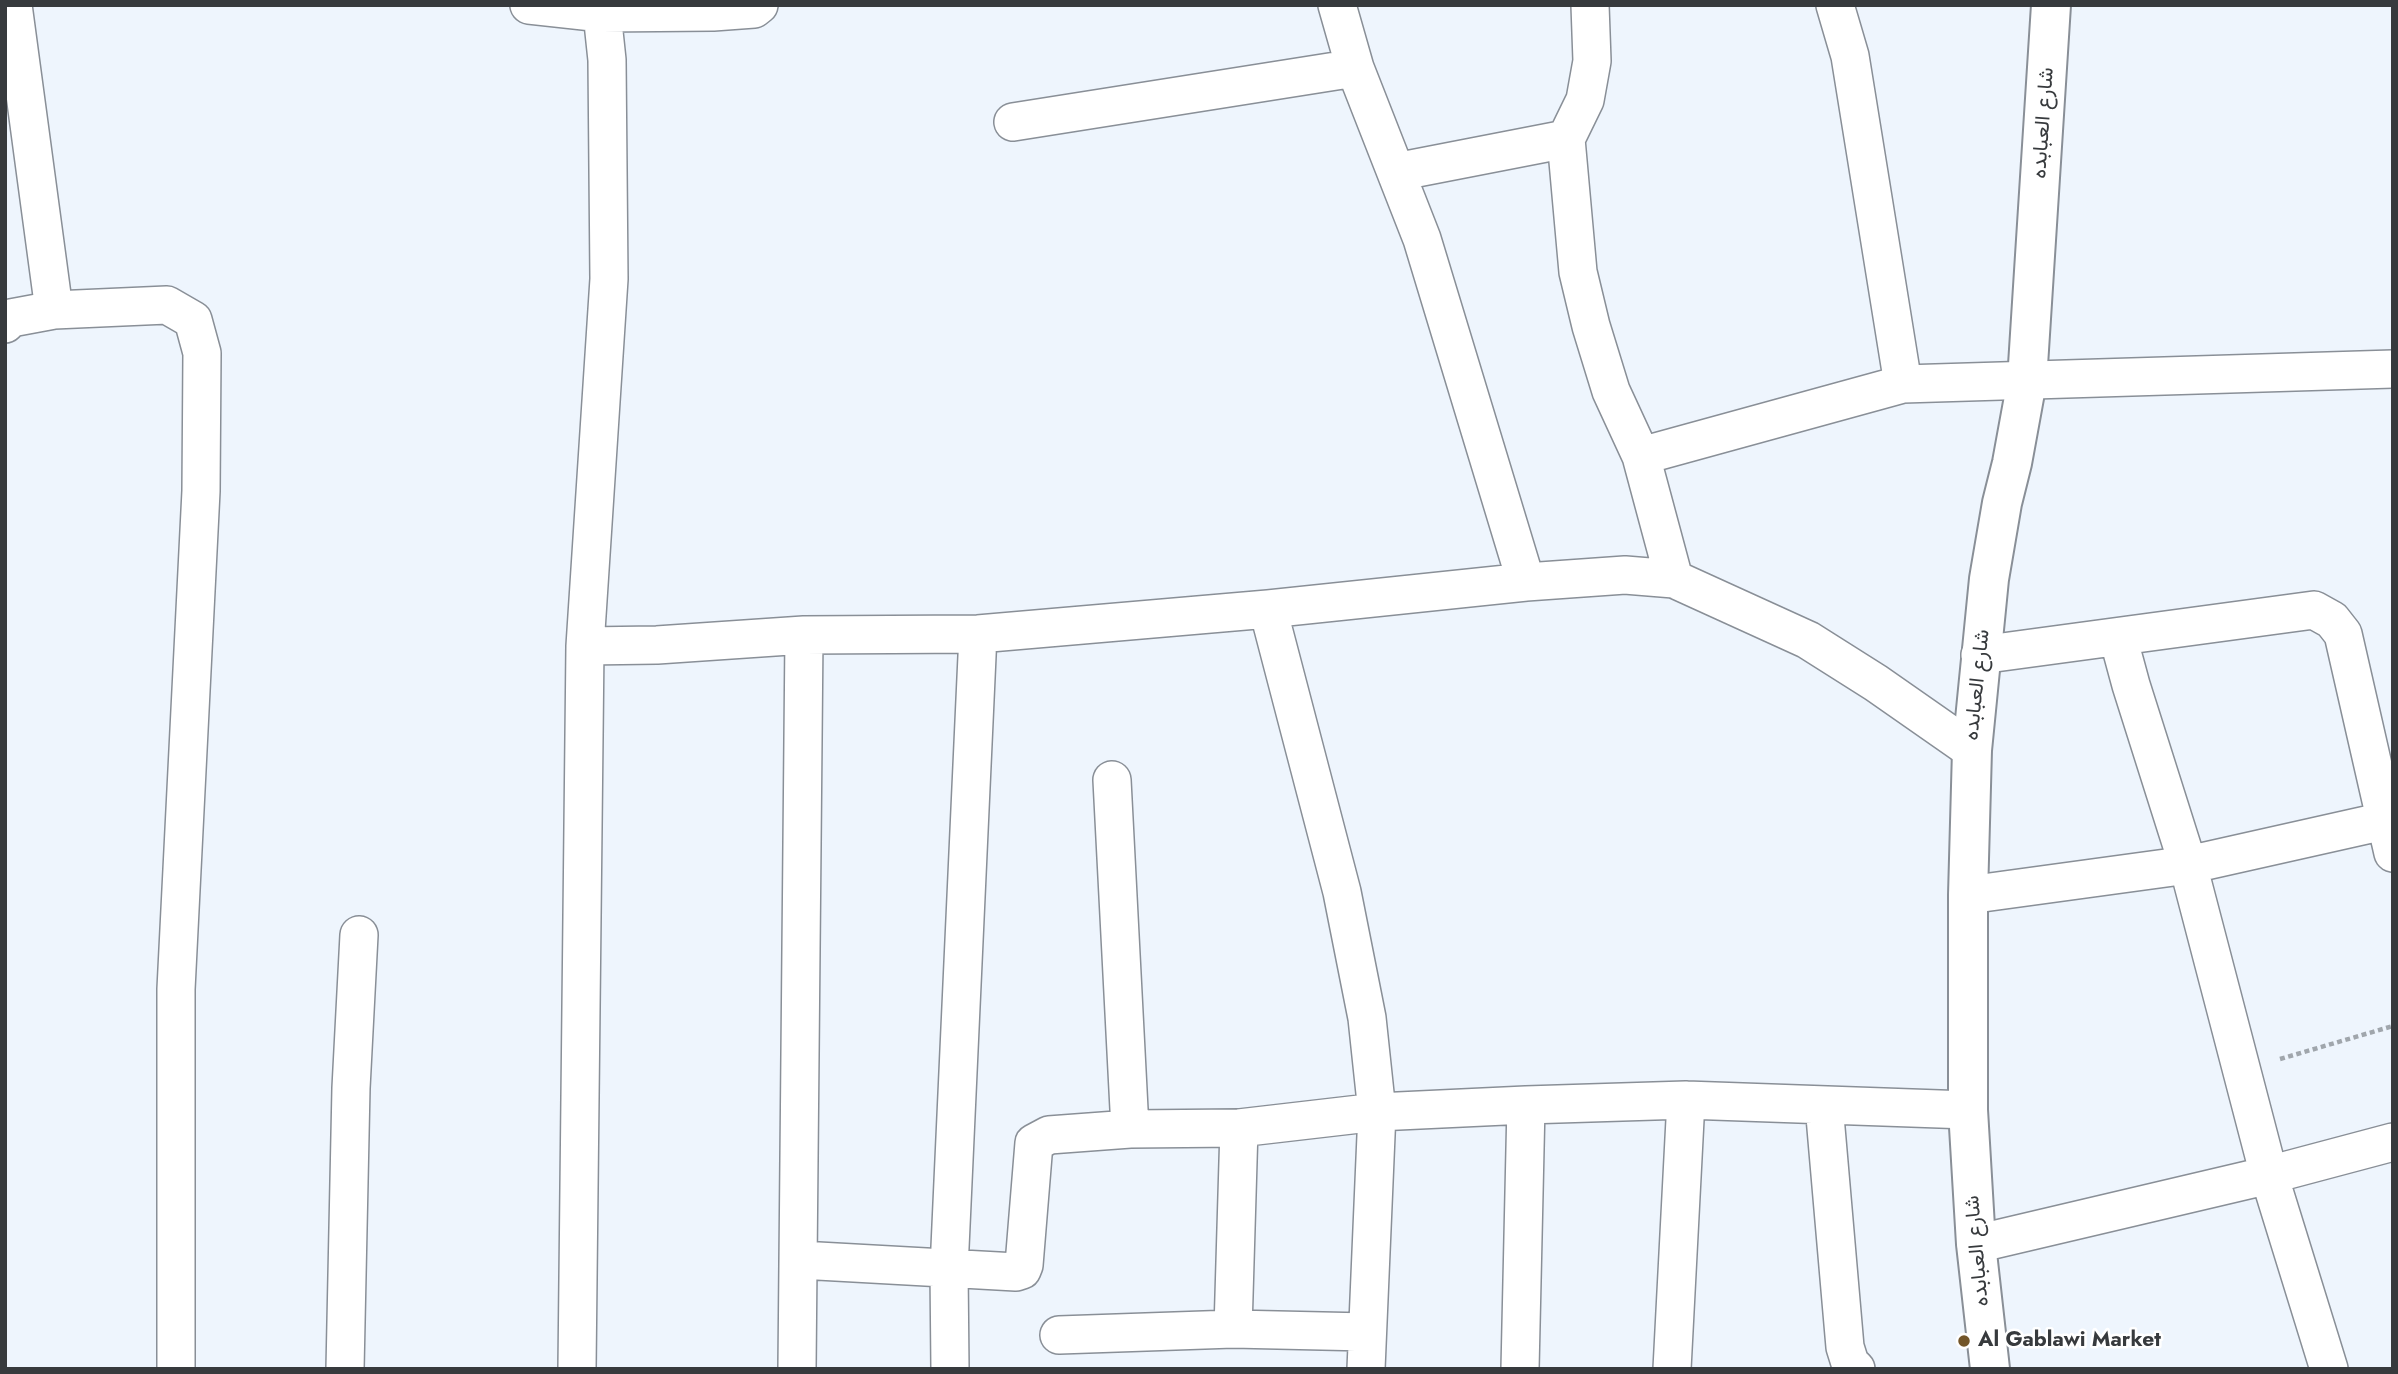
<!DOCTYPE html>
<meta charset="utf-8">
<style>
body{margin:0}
#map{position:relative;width:2398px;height:1374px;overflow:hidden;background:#eef5fd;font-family:Jost,sans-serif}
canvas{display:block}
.frame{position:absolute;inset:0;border:7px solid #373a3d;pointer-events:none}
</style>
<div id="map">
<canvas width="2398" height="1374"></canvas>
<div class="frame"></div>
</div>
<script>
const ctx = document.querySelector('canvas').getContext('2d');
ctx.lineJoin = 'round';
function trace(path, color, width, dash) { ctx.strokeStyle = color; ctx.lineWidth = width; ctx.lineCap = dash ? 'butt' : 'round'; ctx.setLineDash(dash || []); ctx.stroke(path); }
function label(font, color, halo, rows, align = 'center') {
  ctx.font = font + ' Jost,Vazirmatn,sans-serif'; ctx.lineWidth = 5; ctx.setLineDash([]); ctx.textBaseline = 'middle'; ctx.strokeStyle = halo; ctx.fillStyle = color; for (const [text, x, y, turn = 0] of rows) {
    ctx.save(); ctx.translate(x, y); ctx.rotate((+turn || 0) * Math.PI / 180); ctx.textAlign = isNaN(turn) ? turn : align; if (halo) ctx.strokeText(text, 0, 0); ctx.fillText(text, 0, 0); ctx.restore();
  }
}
const path = new Path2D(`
 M2280 1059 2393 1026`);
const street = new Path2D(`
 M13 5 54 310
 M529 5 602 13 607 60 609 279 585 646 657 645 804 635
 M1337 5 1355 68 1422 239 1526 582
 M1590 5 1592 61 1585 100 1566 139 1578 272 1591 326 1611 391 1641 456 1674 579
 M1835 5 1850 56 1903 384
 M602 13 713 12 754 9 759 5
 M1013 122 1355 68
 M1396 172 1566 139
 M5 324 11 318 54 310 167 305 193 320 202 353 201 491 176 989V1369
 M1641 456 1903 384 2393 369
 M1268 609 1342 892 1367 1018 1377 1112 1366 1369
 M2118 637 2131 685 2188 865 2269 1175 2329 1369
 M1980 655 2314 610 2332 620 2343 634 2393 853
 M1112 780 1130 1129
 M1968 895 2188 865 2393 819
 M1824 1105 1845 1347 1850 1363 1856 1369
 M1976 1244 2269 1175 2393 1142
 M800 1260 1016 1272 1022 1270 1024 1265 1034 1143 1049 1135 1130 1129 1239 1128 1377 1112 1526 1105 1686 1100 1968 1110
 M1233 1329 1239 1128
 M1059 1335 1233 1329 1367 1332
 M345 1369 351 1088 359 935
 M577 1369 585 646
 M797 1369 804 635 978 634 1268 609 1526 582 1625 575 1674 579 1808 640 1876 683 1972 750
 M950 1369 949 1269 978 634
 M1520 1369 1526 1105
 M1672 1369 1686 1100`);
const secondary = new Path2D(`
 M1990 1369 1976 1244 1968 1110V895L1972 750 1989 579 2002 503 2012 463 2027 381 2051 5`);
const markers = [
 [1964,1341,7,"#725529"]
];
const streetNames = [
 ["شارع العبابده",2044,123,-86],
 ["شارع العبابده",1978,685,-84],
 ["شارع العبابده",1978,1251,-95]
];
const poiNames = [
 ["Al Gablawi Market",1978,1341]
];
trace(street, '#898f97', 40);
trace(secondary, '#898f97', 42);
trace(path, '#a0a6ac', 4.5, [5, 3.5]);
trace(street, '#fff', 37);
trace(secondary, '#fff', 38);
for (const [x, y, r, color] of markers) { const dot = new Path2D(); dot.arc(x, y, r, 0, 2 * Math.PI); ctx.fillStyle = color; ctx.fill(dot); trace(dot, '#fff', 2.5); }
label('21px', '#373a3d', '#fff', streetNames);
label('bold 21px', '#373a3d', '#fff', poiNames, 'left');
</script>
